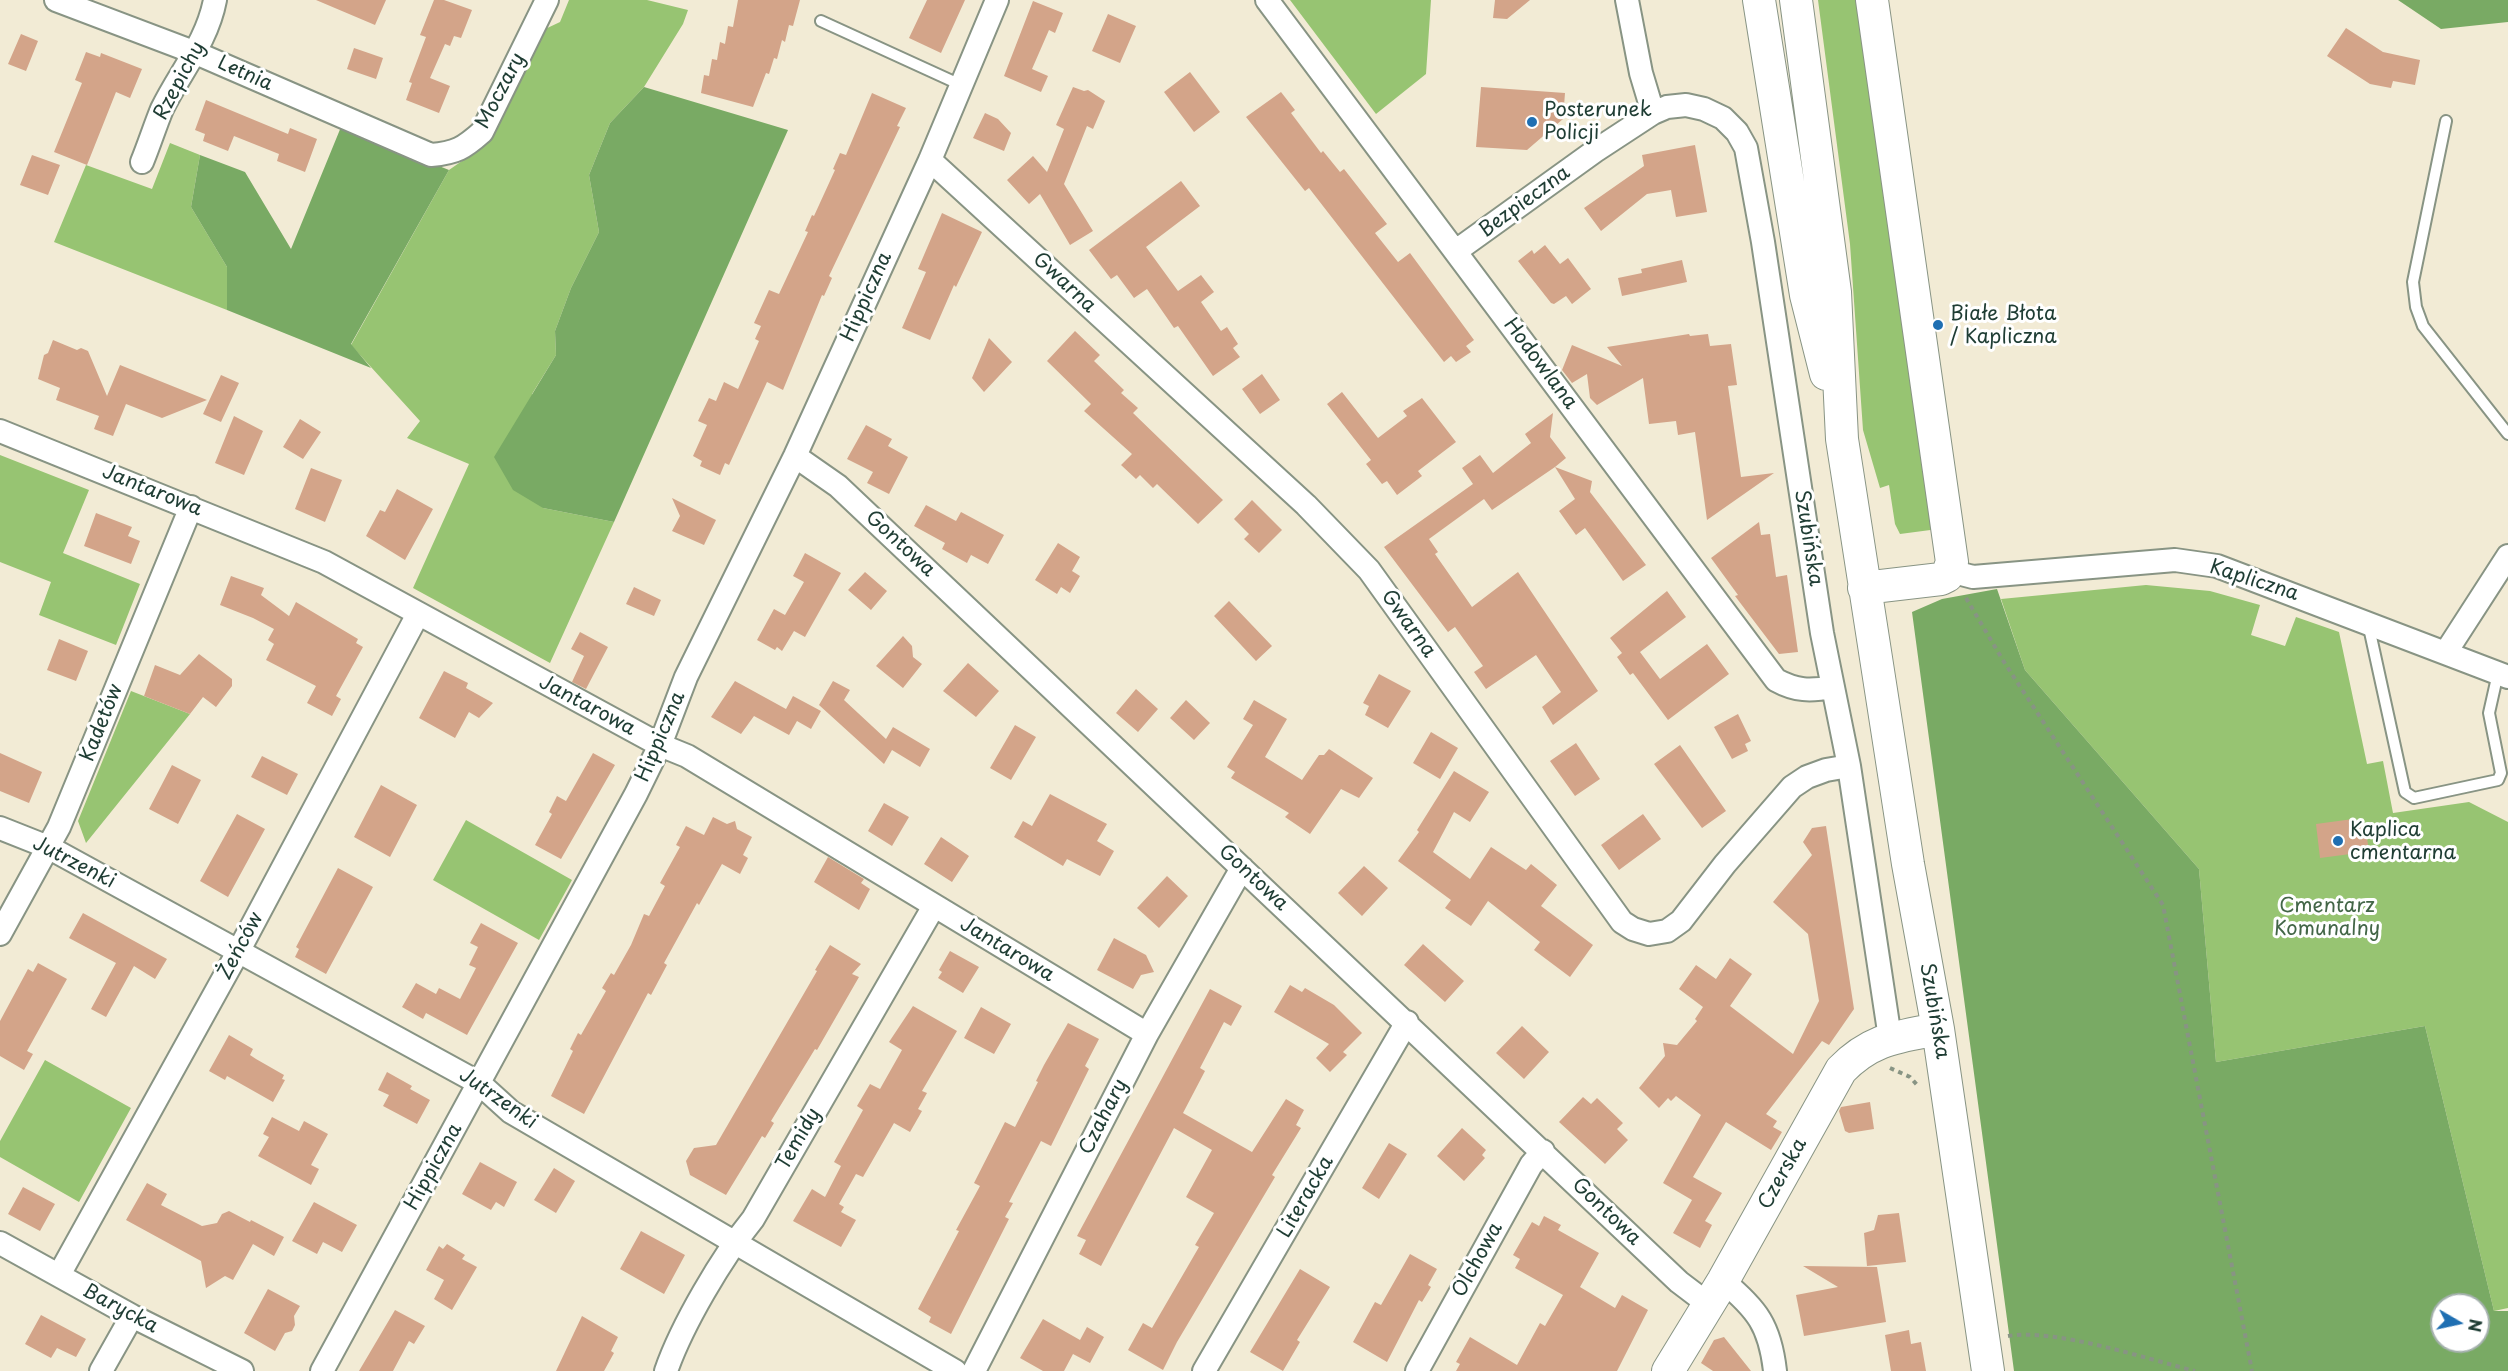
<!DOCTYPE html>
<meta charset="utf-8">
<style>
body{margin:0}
#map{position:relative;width:2508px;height:1371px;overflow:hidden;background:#f2ebd5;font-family:"Playpen Sans",sans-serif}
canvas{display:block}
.north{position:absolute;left:2430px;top:1293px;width:60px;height:60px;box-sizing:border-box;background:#fff;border:2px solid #a5b1ae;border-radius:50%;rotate:99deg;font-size:16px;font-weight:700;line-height:24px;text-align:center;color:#1f3d34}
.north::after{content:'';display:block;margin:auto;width:21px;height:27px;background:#1f6fb2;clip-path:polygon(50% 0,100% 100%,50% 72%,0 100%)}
</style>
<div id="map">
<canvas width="2508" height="1371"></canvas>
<div class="north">N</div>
</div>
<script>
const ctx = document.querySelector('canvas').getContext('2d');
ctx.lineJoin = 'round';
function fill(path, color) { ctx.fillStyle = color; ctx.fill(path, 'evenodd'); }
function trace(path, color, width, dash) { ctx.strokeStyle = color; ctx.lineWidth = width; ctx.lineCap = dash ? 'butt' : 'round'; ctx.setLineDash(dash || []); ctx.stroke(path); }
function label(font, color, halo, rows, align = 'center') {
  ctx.font = font + ' "Playpen Sans",sans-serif'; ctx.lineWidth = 6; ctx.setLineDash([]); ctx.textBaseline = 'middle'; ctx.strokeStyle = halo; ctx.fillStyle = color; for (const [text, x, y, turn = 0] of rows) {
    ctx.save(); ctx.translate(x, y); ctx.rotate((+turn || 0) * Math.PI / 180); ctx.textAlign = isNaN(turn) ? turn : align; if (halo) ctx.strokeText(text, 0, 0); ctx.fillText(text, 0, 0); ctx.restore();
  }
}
const green = new Path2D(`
 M569 0H647L688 10 683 24 644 87 610 123 589 175 599 232 571 288 555 331 556 355 532 394 543 508 614 522 550 663 413 588 469 464 407 438 420 421 351 345 449 170 482 147 541 31 560 22Z
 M1290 0H1431L1426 74 1376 114Z
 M1818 0H1858L1878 156 1938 529 1900 534 1895 524 1889 485 1880 488 1863 430 1850 244Z
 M170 143 200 155 191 207 227 267V310L54 242 86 165 152 189Z
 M0 455 89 490 63 553 140 584 116 645 39 615 51 582 0 562Z
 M2146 585 2210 591 2260 605 2251 635 2285 646 2296 617 2339 632 2367 764 2383 761 2393 813 2469 802 2508 822V1308L2494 1311 2425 1026 2216 1062 2199 869 2025 670 2001 599Z
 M131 691 190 714 86 843 78 821Z
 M466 820 572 880 539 940 433 880Z
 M45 1060 131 1108 79 1202 0 1157V1141Z`);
const forest = new Path2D(`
 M2398 0H2508V22L2441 29Z
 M644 87 788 130 614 522 543 508 513 490 494 457 556 355 555 331 571 288 599 232 589 175 610 123Z
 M341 127 449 170 351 344 371 368 227 310V267L191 207 200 155 245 172 291 249Z
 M1997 589 2025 670 2199 869 2216 1062 2425 1026 2494 1311H2508V1371H2014L1912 612 1942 599ZM2442 1305H2478V1341H2442Z`);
const building = new Path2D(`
 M316 0H386L375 25Z
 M434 0H444L472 10 461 38 454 36 450 46 445 44 430 78 450 86 439 113 406 100 412 83 409 82 426 37 420 35Z
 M738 0H800L793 26 789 25 785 42 782 40 777 59 774 58 769 74 766 73 753 107 701 93 704 75 709 76 712 59 717 60 720 42 725 44 728 26 733 27Z
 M927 0H965L941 53 909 38Z
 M1495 0H1530L1507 19 1493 18Z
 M1033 1 1063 13 1055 33 1049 30 1032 69 1048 76 1041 92 1004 76Z
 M1108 14 1136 26 1120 63 1092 51Z
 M2346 28 2383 52 2420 60 2415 85 2393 81 2391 88 2370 84 2327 56Z
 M21 34 38 41 26 71 8 64Z
 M354 48 383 58 376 79 347 69Z
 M86 52 100 57 101 53 142 69 130 98 116 92 87 165 54 152 82 83 75 80Z
 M1190 72 1220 112 1194 132 1164 92Z
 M1073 87 1084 91 1088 90 1105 101 1093 129 1087 126 1064 184 1093 231 1070 245 1040 194 1029 204 1007 180 1033 156 1047 172 1064 129 1056 125Z
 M1481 87 1565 93 1563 119 1527 150 1476 147Z
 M1281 92 1295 110 1291 113 1321 153 1323 151 1340 172 1344 169 1387 224 1375 233 1398 262 1410 253 1474 340 1466 346 1471 352 1456 362 1451 356 1444 362 1309 188 1305 191 1246 117Z
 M872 93 906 108 897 126 900 127 829 276 832 278 824 296 822 295 783 390 767 382 729 465 725 463 720 475 700 466 702 461 693 456 707 425 698 421 709 398 716 401 724 382 738 389 759 341 755 339 761 326 754 323 769 290 779 294 808 232 805 231 812 215 814 216 835 170 833 169 840 153 846 155Z
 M206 100 288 134 290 128 317 139 305 172 277 161 279 154 234 136 228 151 203 141 205 134 195 130Z
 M985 113 998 119 1011 133 1004 151 973 138Z
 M1695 145 1707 212 1676 217 1671 190 1647 194 1601 231 1584 208 1644 166 1642 155Z
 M32 155 60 165 48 195 20 185Z
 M1181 181 1200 206 1146 247 1178 291 1201 275 1214 292 1201 302 1221 331 1227 327 1238 344 1233 348 1240 357 1213 376 1178 326 1174 328 1147 289 1134 298 1117 275 1111 279 1089 250Z
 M942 213 982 232 956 287 954 285 930 340 902 328 926 272 918 269Z
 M1545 245 1560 264 1568 258 1591 289 1572 304 1566 296 1554 304 1551 303 1518 261 1532 250 1534 254Z
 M1682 260 1687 282 1622 296 1618 278 1642 273 1641 269Z
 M1075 331 1100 355 1094 361 1124 390 1121 393 1138 408 1133 413 1223 500 1198 524 1157 484 1153 488 1140 475 1136 479 1121 465 1132 454 1084 411 1091 404 1047 361Z
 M1689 334 1690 336 1708 334 1710 346 1731 344 1737 385 1728 386 1741 477 1774 473 1707 520 1695 432 1678 435 1676 421 1649 424 1643 378 1597 405 1590 398 1587 374 1572 383 1562 370 1572 345 1622 366 1607 347Z
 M989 338 1012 362 984 392 972 378Z
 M53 340 77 350 81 348 88 351 107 396 120 365 207 400 162 418 126 404 113 436 94 429 99 416 56 400 60 388 38 379 44 355 48 353Z
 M1262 374 1280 400 1260 414 1242 389Z
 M221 375 239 383 221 422 203 414Z
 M1342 392 1378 438 1407 416 1403 411 1422 398 1456 442 1418 471 1422 476 1397 495 1387 481 1382 484 1366 464 1371 460 1327 404Z
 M1553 413 1550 437 1566 458 1555 467 1592 481 1590 492 1646 565 1623 581 1585 528 1576 535 1559 511 1575 499 1555 467 1492 510 1484 499 1429 539 1438 552 1435 554 1472 607 1518 572 1598 691 1553 725 1542 707 1561 692 1536 655 1486 689 1474 672 1483 666 1455 627 1448 632 1384 547 1473 484 1462 468 1480 455 1493 473 1531 443 1525 434Z
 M234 416 263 431 244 475 215 463Z
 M300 419 321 432 303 459 283 447Z
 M866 425 892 439 888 446 908 457 889 494 867 483 873 472 847 459Z
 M311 468 342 480 325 522 295 509Z
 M397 489 433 509 405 560 366 536 380 510 385 512Z
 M672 498 716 520 704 545 672 531 680 516Z
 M1252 500 1282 530 1259 553 1244 539 1249 534 1234 519Z
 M926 505 956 521 961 512 1004 535 988 564 971 555 967 563 942 549 945 543 914 526Z
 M96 513 132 527 128 536 140 541 131 564 84 546Z
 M1759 522 1761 535 1770 534 1776 577 1787 575 1798 652 1779 654 1735 596 1738 595 1711 558Z
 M1058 543 1080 557 1072 571 1080 576 1070 593 1061 587 1057 594 1035 580Z
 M805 553 841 573 805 637 794 631 782 651 777 647 775 650 757 640 774 609 785 615 804 582 793 576Z
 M865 572 887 591 871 610 848 590Z
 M231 576 264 588 261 595 289 616 296 602 358 639 356 643 363 647 336 696 341 699 332 716 307 703 316 686 266 660 274 644 268 640 274 629 253 618 220 605Z
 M634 587 661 600 654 616 626 604Z
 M1667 591 1686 617 1640 652 1660 679 1707 644 1729 674 1668 720 1633 673 1630 675 1617 657 1622 653 1610 638Z
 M1229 601 1272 646 1256 661 1214 616Z
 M580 632 608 647 586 689 572 682 584 656 571 649Z
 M903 636 912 646 913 657 922 664 903 688 876 666Z
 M59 639 88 651 76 681 47 670Z
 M199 654 232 679V686L216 707 203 697 190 714 144 696 155 665 180 675Z
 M968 663 999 691 976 717 943 691Z
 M444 671 468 683 466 688 493 703 479 718 469 712 455 738 419 718Z
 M1379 674 1411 691 1388 728 1365 715 1369 706 1363 703Z
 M735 681 786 709 793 696 821 711 811 729 797 721 789 735 754 716 741 734 711 717Z
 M833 681 850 690 844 700 886 739 893 727 930 749 920 767 892 750 884 764 819 705Z
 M1136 689 1158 709 1138 732 1116 713Z
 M1186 700 1210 723 1194 740 1170 718Z
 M1254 700 1287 719 1265 757 1302 780 1319 755H1324L1329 749 1373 778 1359 798 1341 789 1310 834 1285 817 1289 813 1231 778 1235 772 1227 767 1253 725 1243 719Z
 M1738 714 1751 741 1745 744 1748 751 1732 759 1714 727Z
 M1015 725 1036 737 1011 780 990 768Z
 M1431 732 1458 748 1440 779 1413 763Z
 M1576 743 1600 779 1575 796 1550 761Z
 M1680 745 1726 811 1702 828 1654 764Z
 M0 753 42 772 29 803 0 791Z
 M593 753 615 765 561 859 535 845 552 814 549 812 557 796 566 801Z
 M262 756 298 774 287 795 251 777Z
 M172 765 201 780 178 824 149 809Z
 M1454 771 1489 792 1470 822 1454 812 1433 852 1470 879 1491 847 1526 870 1531 864 1557 885 1541 906 1593 945 1570 977 1534 950 1540 942 1488 901 1471 926 1445 908 1451 900 1398 861 1419 832 1417 830Z
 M381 785 417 805 390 857 354 837Z
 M1050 794 1107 824 1097 841 1114 851 1100 876 1067 859 1063 866 1014 837 1023 821 1032 826Z
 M884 803 909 817 892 846 868 831Z
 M237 814 265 829 228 897 200 881Z
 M1643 814 1661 839 1619 870 1601 845Z
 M713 817 727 824 735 821 737 829 752 837 743 855 748 858 740 874 722 864 699 905 697 903 664 963 667 965 651 995 648 993 584 1114 551 1096 573 1051 570 1049 578 1033 581 1035 606 991 602 988 611 973 614 975 631 945 644 914 649 916 665 886 660 883 680 847 676 845 686 826 704 835Z
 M2353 819V825L2365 823 2368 845 2357 847 2358 853 2320 858 2316 824Z
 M1826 826 1854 1009 1829 1045 1822 1041 1766 1114 1777 1121 1773 1127 1782 1132 1771 1150 1726 1122 1693 1177 1722 1193 1705 1221 1712 1225 1700 1248 1673 1233 1692 1200 1663 1183 1701 1115 1676 1096 1671 1101 1668 1098 1659 1108 1639 1088 1665 1056 1663 1043 1677 1045 1697 1021 1695 1019 1703 1007 1679 989 1696 965 1716 979 1730 958 1752 974 1730 1006 1793 1054 1819 1001 1808 934 1773 902 1812 855 1803 842 1812 828Z
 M941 837 969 856 952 882 924 864Z
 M828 857 864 879 861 883 870 889 859 910 814 882Z
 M1364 866 1388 888 1362 916 1338 893Z
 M338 868 373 887 326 974 295 957 299 949 296 947Z
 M1167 876 1188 896 1159 928 1137 908Z
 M83 913 167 959 155 979 134 966 106 1017 91 1009 116 963 69 938Z
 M481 923 518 943 467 1035 426 1013 423 1019 402 1007 416 983 436 994 439 988 460 999 476 968 469 965 478 947 470 943Z
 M1114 938 1146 955 1154 972 1141 975 1133 989 1097 970Z
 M1423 944 1464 981 1445 1002 1404 965Z
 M830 945 861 964 852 974 859 977 817 1050 815 1049 771 1121 774 1123 765 1138 762 1136 726 1195 690 1175 686 1161 694 1148 716 1145 817 971 815 970Z
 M950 951 979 967 963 993 938 978 942 972 939 970Z
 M38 963 67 979 27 1051 33 1054 24 1070 0 1056V1021L28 969 33 972Z
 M1290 985 1302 992 1305 988 1334 1005 1362 1033 1343 1052 1347 1055 1330 1072 1316 1058 1329 1044 1274 1012Z
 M1210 989 1242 1006 1231 1026 1224 1022 1200 1068 1205 1071 1183 1113 1252 1152 1286 1099 1304 1110 1296 1125 1301 1128 1272 1175 1275 1177 1177 1342 1163 1370 1128 1350 1143 1323 1152 1328 1199 1247 1195 1245 1214 1213 1186 1197 1212 1150 1174 1128 1101 1266 1079 1254 1086 1240 1077 1236Z
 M913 1006 957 1031 922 1091 927 1093 918 1109 922 1111 910 1132 894 1123 863 1177 856 1174 839 1204 844 1207 841 1212 856 1220 841 1247 793 1221 812 1189 825 1197 841 1166 834 1162 863 1110 857 1106 870 1084 880 1089 902 1050 889 1042Z
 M981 1007 1011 1024 994 1054 964 1038Z
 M1068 1023 1099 1039 1085 1066 1089 1069 1051 1146 1041 1141 1009 1202 1013 1203 1005 1217 1009 1219 951 1334 929 1322 931 1317 918 1309 959 1231 956 1230 980 1186 974 1183 1005 1122 1015 1127 1038 1082 1036 1081 1044 1065Z
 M1522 1026 1549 1052 1524 1079 1496 1053Z
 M229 1035 253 1049 250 1055 256 1059 284 1075 282 1079 285 1080 273 1102 227 1076 225 1080 209 1071Z
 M387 1072 412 1086 410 1089 430 1100 417 1124 383 1106 389 1095 378 1090Z
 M1583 1097 1591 1104 1597 1098 1623 1123 1617 1129 1628 1140 1605 1164 1559 1122Z
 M1870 1102 1874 1129 1849 1133 1845 1131 1839 1111 1841 1107Z
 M272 1117 299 1131 304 1121 328 1134 311 1165 319 1169 311 1185 258 1156 269 1137 263 1134Z
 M1462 1128 1486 1150 1482 1155 1485 1158 1464 1181 1437 1156Z
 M1389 1143 1407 1154 1379 1199 1362 1188Z
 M480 1162 517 1182 504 1207 496 1202 491 1210 462 1194Z
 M554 1168 575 1181 556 1213 534 1200Z
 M147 1183 167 1194 161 1205 202 1226 217 1223 222 1214 229 1211 250 1222 251 1220 284 1237 274 1256 253 1244 233 1280 225 1276 206 1288 201 1261 126 1220Z
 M23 1187 55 1204 40 1231 8 1214Z
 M314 1202 357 1225 342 1252 323 1242 317 1254 292 1241Z
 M1899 1213 1906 1262 1867 1266 1864 1233 1874 1230 1878 1215Z
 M1544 1216 1561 1225 1558 1230 1599 1253 1580 1287 1615 1308 1622 1295 1648 1310 1617 1371H1456L1460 1364 1456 1362 1470 1337 1517 1365 1540 1323 1545 1326 1563 1295 1515 1268 1520 1259 1513 1255 1532 1222 1539 1226Z
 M641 1231 685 1255 664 1294 620 1269Z
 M447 1244 465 1255 462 1259 477 1267 452 1310 434 1299 444 1280 426 1270 439 1246 443 1249Z
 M1410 1254 1437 1269 1428 1285 1431 1287 1422 1302 1419 1300 1387 1362 1353 1342 1375 1302 1381 1305Z
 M1803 1266 1877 1267 1886 1322 1804 1336 1796 1295 1838 1287Z
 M1300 1269 1330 1287 1297 1340 1300 1342 1283 1371 1250 1352Z
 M268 1289 300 1306 294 1316 295 1325 292 1331 285 1333 275 1351 244 1333Z
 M395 1310 425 1326 414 1344 409 1341 393 1371H359Z
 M41 1315 86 1339 76 1357 57 1348 51 1358 25 1344Z
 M582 1316 618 1337 611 1351 614 1353 604 1371H556Z
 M1043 1319 1080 1340 1087 1327 1104 1337 1090 1363 1073 1354 1064 1371H1043L1020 1358Z
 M1909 1330 1911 1344 1921 1342 1926 1371H1891L1885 1335Z
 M1724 1337 1751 1371H1713L1701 1363 1714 1340Z`);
const path = new Path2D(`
 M1966 598 2004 662 2163 905 2252 1371
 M1890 1068 1910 1077 1918 1086
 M2008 1336C2055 1328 2147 1359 2195 1371`);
const lane = new Path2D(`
 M821 21 961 85
 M2446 121 2413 282 2416 307 2423 326 2508 434
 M2368 623 2405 792 2414 798 2498 780 2501 773 2489 713 2498 673`);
const street = new Path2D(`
 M56 0 196 53 431 155C456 153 464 148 482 132L547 0
 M1267 0 1776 680C1796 691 1810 691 1833 687
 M1627 0 1641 73 1653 113
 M930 160 1306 505 1369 570 1622 922 1633 929 1649 934 1667 931 1681 921 1725 864 1792 787 1807 777 1826 770 1849 766
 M142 162C149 145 155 126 162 109 180 72 207 42 215 0
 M1456 251 1595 151 1653 113 1667 107 1686 105 1704 109 1723 118 1737 132 1746 148 1763 242 1822 633 1849 766 1890 1038
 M0 431 324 562 660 745 687 756 1147 1034
 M795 456 838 486 1679 1282 1708 1304
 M1950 571 1973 577 2175 560 2217 566 2508 677
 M2446 652 2508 556
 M0 828 48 847 479 1083 511 1112 955 1371
 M0 934 59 827 191 507
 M0 1243 132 1316 242 1371
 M59 1275 238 952 418 614
 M1723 1281C1757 1309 1770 1326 1775 1371
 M101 1371 132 1316
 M322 1371 636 794 660 745 686 677 795 456 930 160 997 0
 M666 1371C682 1325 722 1257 753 1219L934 906
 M974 1371 1147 1034 1242 868
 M1204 1371 1407 1022
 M1417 1371 1531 1165 1543 1151`);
const secondary = new Path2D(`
 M1759 0 1806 295 1826 374
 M1796 0 1835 292 1842 439 1908 864 1938 1029 1988 1371
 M1864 588 1941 579 1947 576 1952 562 1872 0
 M1668 1371 1723 1281 1841 1070C1871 1039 1897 1037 1938 1029`);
const markers = [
 [1532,122,6,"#1f6fb2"],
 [1938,325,6,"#1f6fb2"],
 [2338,841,6,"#1f6fb2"]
];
const streetNames = [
 ["Letnia",245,74,24],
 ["Rzepichy",180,81,-62],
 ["Moczary",501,91,-62],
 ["Bezpieczna",1525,202,-36],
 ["Gwarna",1064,283,43],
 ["Hippiczna",867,297,-66],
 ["Hodowlana",1540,364,53],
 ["Jantarowa",152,491,22],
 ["Szubińska",1808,538,81],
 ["Gontowa",900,544,43],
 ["Kapliczna",2254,581,18],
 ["Gwarna",1408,624,54],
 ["Jantarowa",587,706,28],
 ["Kadetów",102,723,-68],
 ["Hippiczna",661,737,-67],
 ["Jutrzenki",74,863,27],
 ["Gontowa",1253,878,43],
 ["Żeńców",241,946,-62],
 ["Jantarowa",1007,950,31],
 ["Szubińska",1934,1011,80],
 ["Jutrzenki",498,1099,35],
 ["Czahary",1104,1117,-63],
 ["Temidy",799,1139,-60],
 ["Hippiczna",434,1167,-61],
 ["Czerska",1783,1174,-61],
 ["Literacka",1306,1197,-60],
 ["Gontowa",1606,1212,44],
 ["Olchowa",1478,1260,-61],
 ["Barycka",120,1309,28]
];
const poiNames = [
 ["Posterunek",1544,110],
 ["Policji",1544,133],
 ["Białe Błota",1950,314],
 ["/ Kapliczna",1950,337],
 ["Kaplica",2350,830],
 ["cmentarna",2350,853]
];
const parkNames = [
 ["Cmentarz",2327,906],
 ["Komunalny",2327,929]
];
fill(green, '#97c472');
fill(forest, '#79aa64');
fill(building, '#d3a489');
trace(lane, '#889484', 14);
trace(street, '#889484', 26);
trace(secondary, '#889484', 34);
trace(path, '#889484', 4, [4.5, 4.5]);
trace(lane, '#fff', 10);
trace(street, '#fff', 22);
trace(secondary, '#fff', 32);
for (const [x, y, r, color] of markers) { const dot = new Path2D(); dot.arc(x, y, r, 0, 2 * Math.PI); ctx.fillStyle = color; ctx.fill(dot); trace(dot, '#fff', 2); }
label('20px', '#1f3d34', '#fff', streetNames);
label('20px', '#1f3d34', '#fff', poiNames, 'left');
label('20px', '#436647', '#fff', parkNames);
</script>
